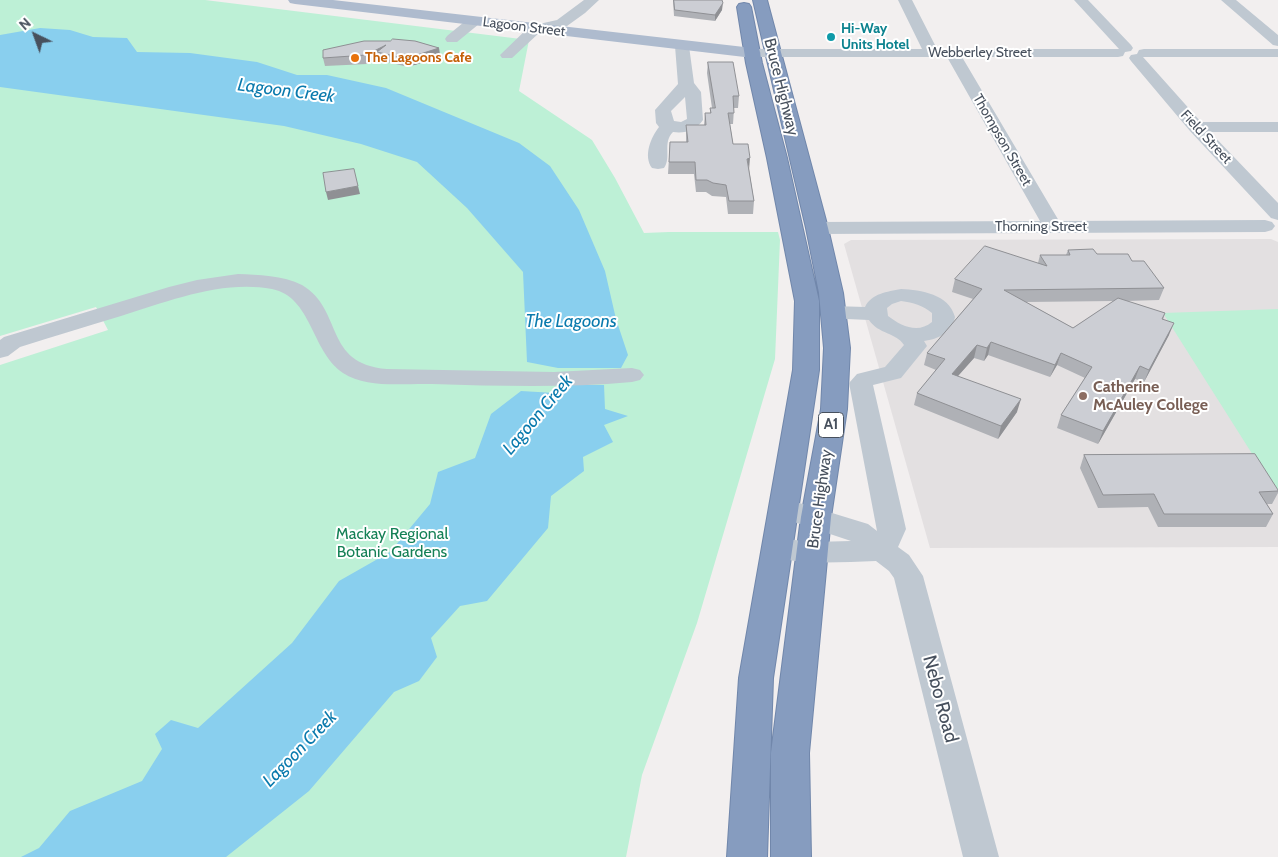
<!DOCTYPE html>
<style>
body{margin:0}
#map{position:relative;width:1278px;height:857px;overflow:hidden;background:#f2efef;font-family:Cabin,sans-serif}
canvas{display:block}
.north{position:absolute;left:10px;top:10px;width:50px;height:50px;-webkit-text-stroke:4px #fff;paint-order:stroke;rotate:318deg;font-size:14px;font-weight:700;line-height:20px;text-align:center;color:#47505d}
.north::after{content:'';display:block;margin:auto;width:18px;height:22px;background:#47505d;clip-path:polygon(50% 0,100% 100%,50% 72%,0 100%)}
</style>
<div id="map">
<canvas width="1278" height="857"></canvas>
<div class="north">N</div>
</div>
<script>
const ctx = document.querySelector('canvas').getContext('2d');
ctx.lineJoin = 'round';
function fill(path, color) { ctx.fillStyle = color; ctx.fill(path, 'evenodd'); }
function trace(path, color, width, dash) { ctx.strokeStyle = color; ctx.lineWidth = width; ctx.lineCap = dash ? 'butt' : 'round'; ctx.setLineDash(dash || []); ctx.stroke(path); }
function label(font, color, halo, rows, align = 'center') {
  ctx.font = font + ' Cabin,sans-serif'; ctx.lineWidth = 4; ctx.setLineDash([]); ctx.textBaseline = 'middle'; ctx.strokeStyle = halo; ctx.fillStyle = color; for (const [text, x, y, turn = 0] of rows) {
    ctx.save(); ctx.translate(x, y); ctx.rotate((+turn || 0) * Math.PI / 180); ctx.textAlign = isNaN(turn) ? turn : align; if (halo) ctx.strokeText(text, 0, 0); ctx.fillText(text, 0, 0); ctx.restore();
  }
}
const education = new Path2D(`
 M1271 239 1278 242V547L930 548 844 244 851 240Z`);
const green = new Path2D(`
 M0 0H205L529 40 519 91 592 140 615 178 644 233 669 232H778L780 240 775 359 697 623 642 775 626 857H0V365L108 330 96 307 0 336Z
 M1278 309V491L1275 490 1163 313Z`);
const water = new Path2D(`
 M40 28 70 30 93 37 127 38 137 52 190 53 257 62 297 75H327L386 88 519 143 550 166 579 210 605 271 616 319 628 355 621 368H558L527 362 523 272 467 208 417 162 361 144 284 126 0 87V35Z
 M571 385H604L605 409 628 416 604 425 613 442 583 457 584 471 551 496 548 528 487 601 460 606 431 638 437 657 419 681 394 692 309 791 226 857H21L39 848 70 811 142 781 162 749 155 734 171 720 198 728 292 643 339 581 390 552 430 504 438 472 475 458 491 414 521 391 555 393Z`);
const minor = new Path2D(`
 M584 0H599L585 13 567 26 539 33 512 58H502L500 55 530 26 557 20Z
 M898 0H912L937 49H1119L1074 0H1088L1131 45 1133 48 1131 51 1125 52 1123 56 1118 57H962L1059 221 1265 220 1272 222 1275 226 1272 230 1265 232 817 234 810 232 807 228 810 224 817 222 1040 221 947 57H753L748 56 746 53 748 50 753 49H922Z
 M1221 0H1236L1278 35V46L1273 45Z
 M474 17 481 21 479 24 457 42H447L445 39 447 36 469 18Z
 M682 42 687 43 689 46 694 83 701 92 703 120C696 130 685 134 673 132 662 143 672 157 664 168L658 169 652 168C643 156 651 137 659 127L656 123 655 110 678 84 675 46 677 43ZM685 97 687 119 681 122 674 121 671 111Z
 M1144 49H1278V57H1143L1201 122H1278V132H1210L1278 203V220L1271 218 1190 131 1131 61 1129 58 1131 55 1137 54 1139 50Z
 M238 274C258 275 283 275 302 285 344 310 323 364 387 369L554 372 632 368 640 370 644 375 640 380 632 382C565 388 499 386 432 384 404 383 367 389 343 373 311 351 312 297 272 289 221 280 170 301 121 316 88 326 54 336 20 347L8 356 0 358V340L4 337 169 287 197 280Z
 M901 289C921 290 949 294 955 317 952 333 938 339 924 341L927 346 901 378 873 385 906 529 898 547 909 555 923 576 999 857H963L894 578 889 571 876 561C839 562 802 566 766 555L762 548 766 541 776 538 813 542 851 541 773 515 769 508 773 501 783 498 868 524 877 531 849 383 857 374 885 367 904 345C897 333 878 334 869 320L825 318 822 313 825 308 833 306 865 307C872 293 887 292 901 289ZM901 301C914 303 922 305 932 313V322C918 334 901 326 888 316L887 308 892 304Z`);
const major = new Path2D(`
 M288 0H333L753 48 759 50 761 53 759 56 753 58 295 4 290 3Z`);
const highway = new Path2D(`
 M753 0H767L828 228 843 293 850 348 847 409 831 517 809 753 811 857H771V753L801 517 821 409 824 348 819 293 806 228Z
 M744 3 749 4 751 7 762 63 787 158 819 301V370L773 678 767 857H727L739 678 793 370 795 301 767 158 746 63 737 7 739 4Z`);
const wall = new Path2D(`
 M673 0H722V10L715 21 674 16Z
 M415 41 439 48 440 56 415 65 404 66 379 60 378 58 367 64 325 66 323 58Z
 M708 62 739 96 738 108H734L733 124H730L733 144 749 169 754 201 753 214H728L726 197 712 196 706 192H696L694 174H668L670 142H686V125H704L705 113H710V108H712L707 73Z
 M1068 250 1132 261 1164 288 1159 300 1126 301 1165 313 1163 320 1169 335 1144 382 1135 379 1098 444 1057 428 1061 415 1085 378 1057 365 1050 377 988 355 984 361 974 358 958 376 1017 412 998 439 914 405 917 393 936 370 924 365 927 353 973 299 952 292 955 279 1038 263 1040 255H1066ZM1114 301 1073 328 1026 302Z
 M1084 455 1278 490V493L1272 504H1267L1273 514 1266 527H1158L1148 507 1098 508 1080 468Z`);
const shadedWall = new Path2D(`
 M723 3 722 10 715 21V15Z
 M386 45 377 52 378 58 367 64 366 55Z
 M439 48 440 56 415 65 404 66 403 58Z
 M750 158 749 170 747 159Z
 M358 186 360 194 328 200 326 192Z
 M1174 323 1169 335 1144 382 1149 370Z
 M991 342 988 355 984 361 987 348Z
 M977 345 974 358 949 386 952 374Z
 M1061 353 1057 365 1050 377 1055 365Z
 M1140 366 1135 379 1098 444 1103 431Z
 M1021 399 1017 412 998 439 1001 426Z`);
const building = new Path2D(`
 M674 0H722L723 3 715 15 675 10Z
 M393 39 415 41 439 48 414 56 403 58 377 52 386 45 366 55 323 58V50L364 41H390Z
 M708 62H733L739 96H733L734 113H728L733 144H748L750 158 747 159 754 201H729L726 185 713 183 707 180H696L695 162H669L670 142H688L686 125H706L705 113H711L710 108H715Z
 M354 169 358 186 326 192 323 173Z
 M985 246 1047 266 1040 255H1070L1068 250 1093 249 1097 254H1128L1132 261H1144L1164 288 1004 290 1073 328 1118 298 1165 313 1162 319 1174 323 1149 370 1140 366 1103 431 1061 415 1092 367 1061 353 1055 365 991 342 987 348 977 345 952 374 1021 399 1001 426 917 393 945 359 927 353 982 289 955 279Z
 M1255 454 1278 490V491L1259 492 1273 514H1164L1154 494 1103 495 1084 455Z`);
const markers = [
 [831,37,5,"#0f9aa8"],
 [355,58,5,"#e8710a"],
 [1083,396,5,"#8d6e63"]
];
const farStreetnames = [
 ["Lagoon Street",524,27,7],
 ["Webberley Street",980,53],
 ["Field Street",1206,137,47],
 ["Thompson Street",1002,140,60],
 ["Thorning Street",1041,227]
];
const farCulturenames = [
 ["Hi-Way",841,29],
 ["Units Hotel",841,45]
];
const farFoodnames = [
 ["The Lagoons Cafe",365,58]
];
const shields = [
 [831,425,25]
];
const shieldNames = [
 ["A1",831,425]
];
const streetNames = [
 ["Bruce Highway",781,87,76],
 ["Bruce Highway",820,499,-82]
];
const educationNames = [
 ["Catherine",1093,387],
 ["McAuley College",1093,405]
];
const parkNames = [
 ["Mackay Regional",392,534],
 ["Botanic Gardens",392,552]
];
const waterNames = [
 ["Lagoon Creek",286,91,7],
 ["The Lagoons",571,322],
 ["Lagoon Creek",538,415,-50],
 ["Lagoon Creek",300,749,-46]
];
const nearStreetnames = [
 ["Nebo Road",940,699,75]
];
fill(education, '#e3e0e1');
fill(green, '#bdf0d6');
fill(water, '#89cfee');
trace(highway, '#7187ab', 2);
fill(minor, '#bfc8d1');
fill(major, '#aebbce');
fill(highway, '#869cbf');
fill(wall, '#afb1b6');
fill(shadedWall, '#8f9094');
fill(building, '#ccced4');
trace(building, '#8f9094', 1);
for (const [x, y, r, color] of markers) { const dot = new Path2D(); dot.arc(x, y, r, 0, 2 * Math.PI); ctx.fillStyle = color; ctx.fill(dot); trace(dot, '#fff', 2); }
label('14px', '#47505d', '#fff', farStreetnames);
label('bold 14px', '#0d838f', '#fff', farCulturenames, 'left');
label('bold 14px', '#c56008', '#fff', farFoodnames, 'left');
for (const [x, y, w] of shields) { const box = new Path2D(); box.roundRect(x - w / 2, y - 12.5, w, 25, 4); ctx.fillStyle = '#fff'; ctx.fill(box); trace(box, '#47505d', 1); }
label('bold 15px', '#47505d', null, shieldNames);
label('16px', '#47505d', '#fff', streetNames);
label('bold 16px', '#785e54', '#fff', educationNames, 'left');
label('16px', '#158056', '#fff', parkNames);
label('italic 18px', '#0a7aad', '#fff', waterNames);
label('19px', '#47505d', '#fff', nearStreetnames);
</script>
